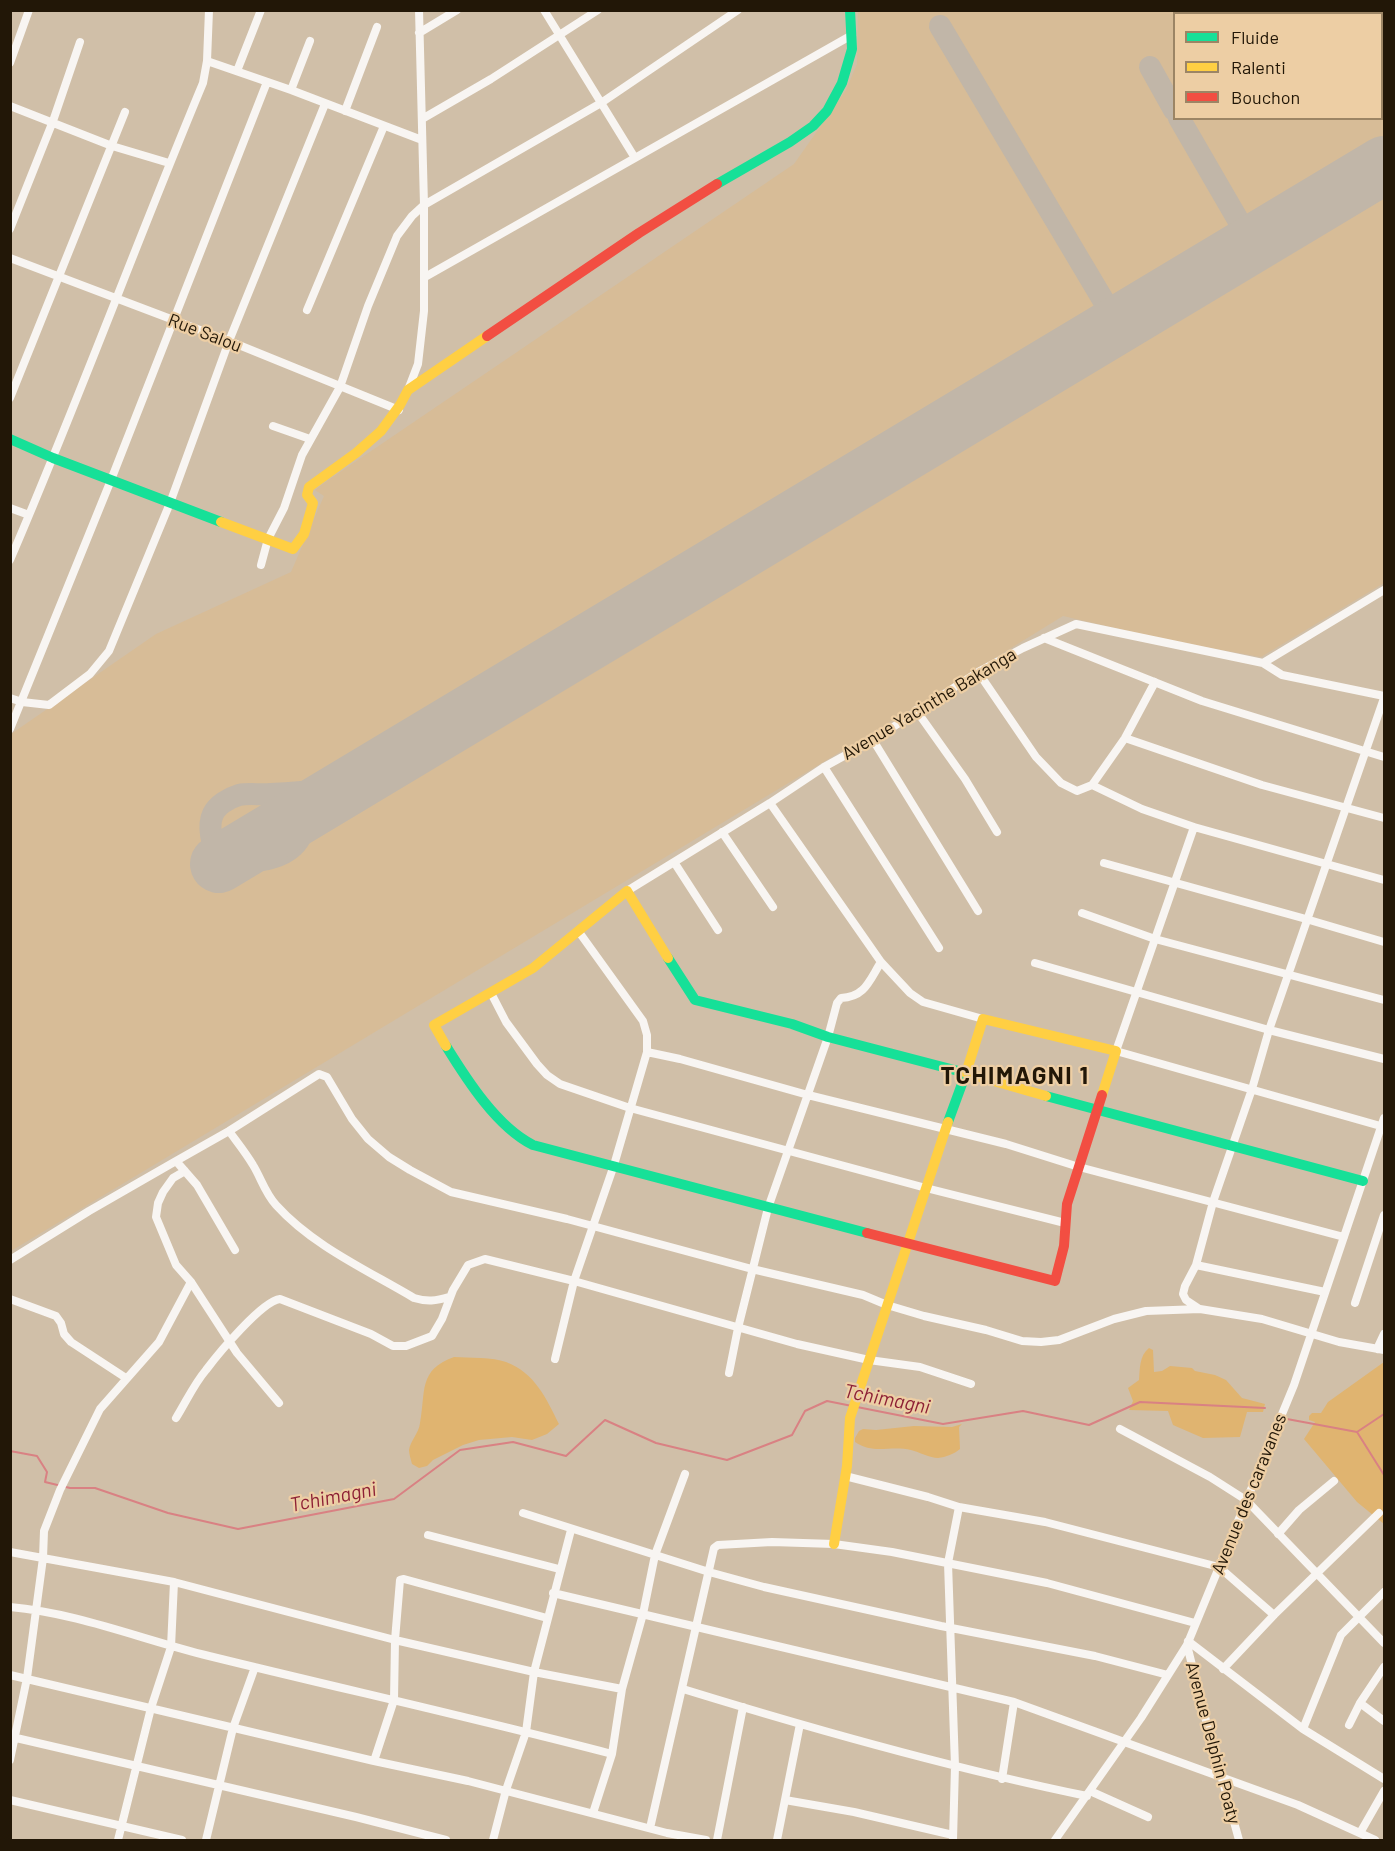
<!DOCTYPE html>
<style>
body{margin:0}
#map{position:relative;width:1395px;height:1851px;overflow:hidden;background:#d0bfa8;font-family:Barlow,sans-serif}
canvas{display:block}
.frame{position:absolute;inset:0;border:12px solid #221707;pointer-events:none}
.legend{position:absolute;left:1173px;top:12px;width:210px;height:108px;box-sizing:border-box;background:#edcea4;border:2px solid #9c8565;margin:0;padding:8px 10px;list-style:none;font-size:18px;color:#221707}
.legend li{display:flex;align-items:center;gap:12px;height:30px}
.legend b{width:30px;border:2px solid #9c8565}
</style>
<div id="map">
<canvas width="1395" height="1851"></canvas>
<div class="frame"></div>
<ul class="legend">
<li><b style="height:8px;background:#16e098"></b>Fluide</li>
<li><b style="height:8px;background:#ffcf43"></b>Ralenti</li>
<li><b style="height:8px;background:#f24e42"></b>Bouchon</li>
</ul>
</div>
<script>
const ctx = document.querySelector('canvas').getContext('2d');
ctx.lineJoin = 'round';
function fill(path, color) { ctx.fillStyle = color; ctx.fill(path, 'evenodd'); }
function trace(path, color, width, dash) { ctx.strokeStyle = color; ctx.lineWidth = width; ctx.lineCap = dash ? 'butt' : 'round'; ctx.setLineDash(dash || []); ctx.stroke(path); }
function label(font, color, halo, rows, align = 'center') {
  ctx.font = font + ' Barlow,sans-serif'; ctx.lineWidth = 4.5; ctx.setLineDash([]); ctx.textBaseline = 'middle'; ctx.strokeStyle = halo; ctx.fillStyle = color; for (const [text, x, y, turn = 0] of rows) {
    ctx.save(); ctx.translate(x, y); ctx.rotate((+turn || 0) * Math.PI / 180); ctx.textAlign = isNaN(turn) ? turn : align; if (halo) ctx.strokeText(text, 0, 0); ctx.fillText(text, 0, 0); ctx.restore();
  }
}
const built = new Path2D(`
 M858 11H1384V583L1261 657 1176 642 1063 616 943 690 11 1251V734L156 634 291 572 324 496 315 490 324 483 794 164 846 90 857 64ZM1174 14H1382V118H1174Z`);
const green = new Path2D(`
 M1149 1348 1153 1350 1154 1372 1162 1371 1170 1366 1192 1368 1195 1371 1215 1375 1226 1380 1242 1398 1265 1404 1263 1412H1247L1240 1437 1203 1438 1173 1425 1168 1411 1129 1410 1133 1401 1128 1388 1139 1380C1140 1369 1139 1356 1149 1348Z
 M454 1357C469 1358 493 1357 506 1362 535 1373 546 1398 559 1424L547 1434 532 1440 512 1437 479 1440 463 1445 433 1460 427 1466 419 1468 412 1464C411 1460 409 1454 409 1450 410 1441 419 1433 420 1423 426 1391 418 1370 454 1357Z
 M1384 1362V1524L1357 1502 1304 1439 1315 1422 1309 1420V1416L1312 1413H1321L1328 1402Z
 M962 1424 959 1427 960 1449C954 1454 946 1457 938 1458 930 1458 919 1452 911 1450 890 1445 874 1455 855 1442V1438L859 1431 863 1429 876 1430 914 1426 952 1427Z`);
const stream = new Path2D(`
 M857 1407 943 1424 1023 1411 1089 1425 1140 1402 1265 1408
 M1287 1419 1357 1432 1384 1414
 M1357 1432 1384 1475
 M10 1451 37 1456 47 1472 45 1482 70 1488H95L168 1513 238 1529 394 1499 460 1450 513 1442 566 1456 605 1420 656 1443 727 1460 792 1435 805 1411 827 1401 852 1406`);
const taxiway = new Path2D(`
 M940 26 1118 325
 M1150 67 1174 110
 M1179 118 1252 244
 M306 812C305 818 305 825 303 831 292 864 247 862 219 864 215 850 206 829 213 814 217 805 229 798 239 795 249 793 260 795 271 794 296 793 321 790 346 788`);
const runway = new Path2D(`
 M219 864 1384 165`);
const street = new Path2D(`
 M544 10 635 158
 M419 33 457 10
 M207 61 209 10
 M10 63 29 10
 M237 71 261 10
 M291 90 310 41
 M10 106 112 146 169 163
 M345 111 377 27
 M422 119 491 79 598 10
 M10 229 53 121 80 42
 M10 258 229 341 399 410
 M425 277 852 35
 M307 310 384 126
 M408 390 418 364 424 311V205L419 10
 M10 398 125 112
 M273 426 310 439
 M10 508 29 515
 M10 560C78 402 137 241 203 83L207 61 291 90 422 140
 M261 565 268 539 284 508 302 455 340 387 368 306 397 236 412 216 424 205 601 103 738 10
 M1044 638 1202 701 1384 757
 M1263 663 1282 675 1384 696
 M978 672 1036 757 1061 783 1077 791 1092 785 1125 738 1155 682
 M10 698 22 702 49 705 90 674 109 651 170 503 229 341 325 104
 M916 710 965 779 997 832
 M10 729 111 480 267 82
 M1125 738 1262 785 1384 818
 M873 740 978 911
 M824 767 939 948
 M1092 785 1142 809 1194 827 1384 880
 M1194 827 1116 1051 1384 1127
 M722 832 773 907
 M674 862 718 930
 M1104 863 1306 919 1384 942
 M627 891 770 803
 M1082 913 1155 939 1384 1000
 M1035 963 1269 1030 1384 1059
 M491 993 506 1022 537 1064 547 1075 560 1084 630 1108 926 1188 1065 1223
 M983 1019 923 1002 910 993 881 962 770 803 824 767 873 740 978 672 1023 648 1076 624 1263 663 1384 590
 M647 1052 680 1059 808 1095 1006 1144 1079 1167 1344 1237
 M229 1131C237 1142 246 1153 253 1165 261 1178 265 1193 276 1205 313 1246 367 1270 414 1298 427 1302 436 1301 449 1297
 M185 1171 173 1178 163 1192 158 1203 156 1217 176 1265 191 1282 237 1353 279 1403
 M235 1250 197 1185 176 1161 229 1131 319 1074 327 1077 352 1119 368 1139 389 1157 410 1170 451 1192 567 1219 752 1269 863 1295 887 1305 924 1316 986 1330 1022 1341 1041 1342 1059 1340 1114 1319 1146 1311 1200 1309 1262 1319 1339 1342 1384 1350
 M10 1260 89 1211 176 1161
 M1196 1265 1325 1292
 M10 1299 56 1316 61 1323 64 1334 71 1342 126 1378
 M1355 1303 1384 1215
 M1198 1308 1186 1300 1183 1294 1185 1286 1196 1265 1213 1202 1252 1089 1269 1030 1384 698
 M1377 1349 1384 1334
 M555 1359 574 1281 614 1165 647 1052V1035L643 1021 579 932
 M729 1373 738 1328 768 1208 828 1037 837 1003 841 998C865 997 869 981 881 962
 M176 1418C186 1402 194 1384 206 1370 218 1354 262 1301 280 1299L371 1334 393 1346H406L432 1336 442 1319 453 1290 468 1265 485 1259 574 1281 797 1344 869 1360 920 1367 971 1384
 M1120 1429 1210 1477 1246 1500 1384 1643
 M845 1476 928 1497 959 1507 1045 1522 1219 1567 1274 1615
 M523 1513 709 1572 764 1587 941 1626 1095 1656 1168 1675
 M1278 1534 1299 1510 1334 1481
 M428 1535 559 1569
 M10 1552 174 1582 395 1640 534 1672 622 1689
 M553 1593 1014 1702 1298 1805 1375 1840
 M10 1607C78 1613 143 1640 209 1656 343 1689 478 1719 612 1754
 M1188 1641 1303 1729 1384 1779
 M1187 1645 1205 1717 1239 1840
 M1223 1669 1274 1615 1379 1513
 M10 1675 374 1761 468 1781 667 1833 706 1840
 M683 1689C816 1730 950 1768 1087 1796
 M1360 1703 1384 1721
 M1349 1725 1360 1703 1384 1667
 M1303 1729 1341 1635 1384 1592
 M12 1737 356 1817 446 1840
 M10 1760 27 1678 43 1558 44 1531 60 1490 100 1409 159 1342 191 1282
 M374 1761 394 1700 395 1640 400 1580 404 1579 547 1618
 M1002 1779 1014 1702
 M1090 1791 1148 1817
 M10 1800 182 1840
 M785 1800 854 1812 953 1835
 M593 1813 612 1754 622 1689 643 1614 655 1555 685 1474
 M650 1828 714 1548 718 1545 772 1542 834 1544 892 1552 1047 1583 1195 1623
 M1360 1833 1384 1791
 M118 1840 151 1708 171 1647 174 1582
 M206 1840 233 1728 255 1667
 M493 1840 506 1790 526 1732 534 1672 571 1530
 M717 1840 743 1707
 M777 1840 800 1724
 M953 1840 955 1766 948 1563 959 1507
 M1055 1840 1141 1718 1187 1645 1294 1385 1384 1118`);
const fast = new Path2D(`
 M717 184 790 142 813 126 827 111 842 83 852 49 850 10
 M10 439 53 458 221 522
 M668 958 695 1000 792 1024 828 1037 966 1073 948 1122
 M446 1046C467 1080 497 1127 533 1145L867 1233
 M1046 1096 1363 1181`);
const slow = new Path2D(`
 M221 522 293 549 304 534 313 503 307 495 309 487 356 453 381 431 400 405 408 390 487 336
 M446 1046 434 1025 533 968 627 891 668 958
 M1046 1096 966 1073 983 1019 1116 1051 1102 1095
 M834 1544 847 1466 850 1418 948 1122`);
const jam = new Path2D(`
 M487 336 639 233 717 184
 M867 1233 1055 1281 1064 1246 1067 1204 1102 1095`);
const streetNames = [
 ["Rue Salou",205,333,21],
 ["Avenue Yacinthe Bakanga",929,704,-31],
 ["Avenue des caravanes",1249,1494,-68],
 ["Avenue Delphin Poaty",1213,1743,75]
];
const waterNames = [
 ["Tchimagni",887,1399,11],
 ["Tchimagni",333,1497,-11]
];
const districtNames = [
 ["TCHIMAGNI 1",1015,1076]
];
fill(built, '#d7bc97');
fill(green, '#e0b470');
trace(stream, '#d98183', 2);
trace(taxiway, '#c1b6a8', 22);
trace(runway, '#c1b6a8', 58);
trace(street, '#f8f5f2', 8);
trace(fast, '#16e098', 10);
trace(slow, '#ffcf43', 10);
trace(jam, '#f24e42', 10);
label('18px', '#221707', '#edcea4', streetNames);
label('italic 20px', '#8d2035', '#edcea4', waterNames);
ctx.letterSpacing = '1.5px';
label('bold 24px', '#221707', '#edcea4', districtNames);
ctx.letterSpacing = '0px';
</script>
